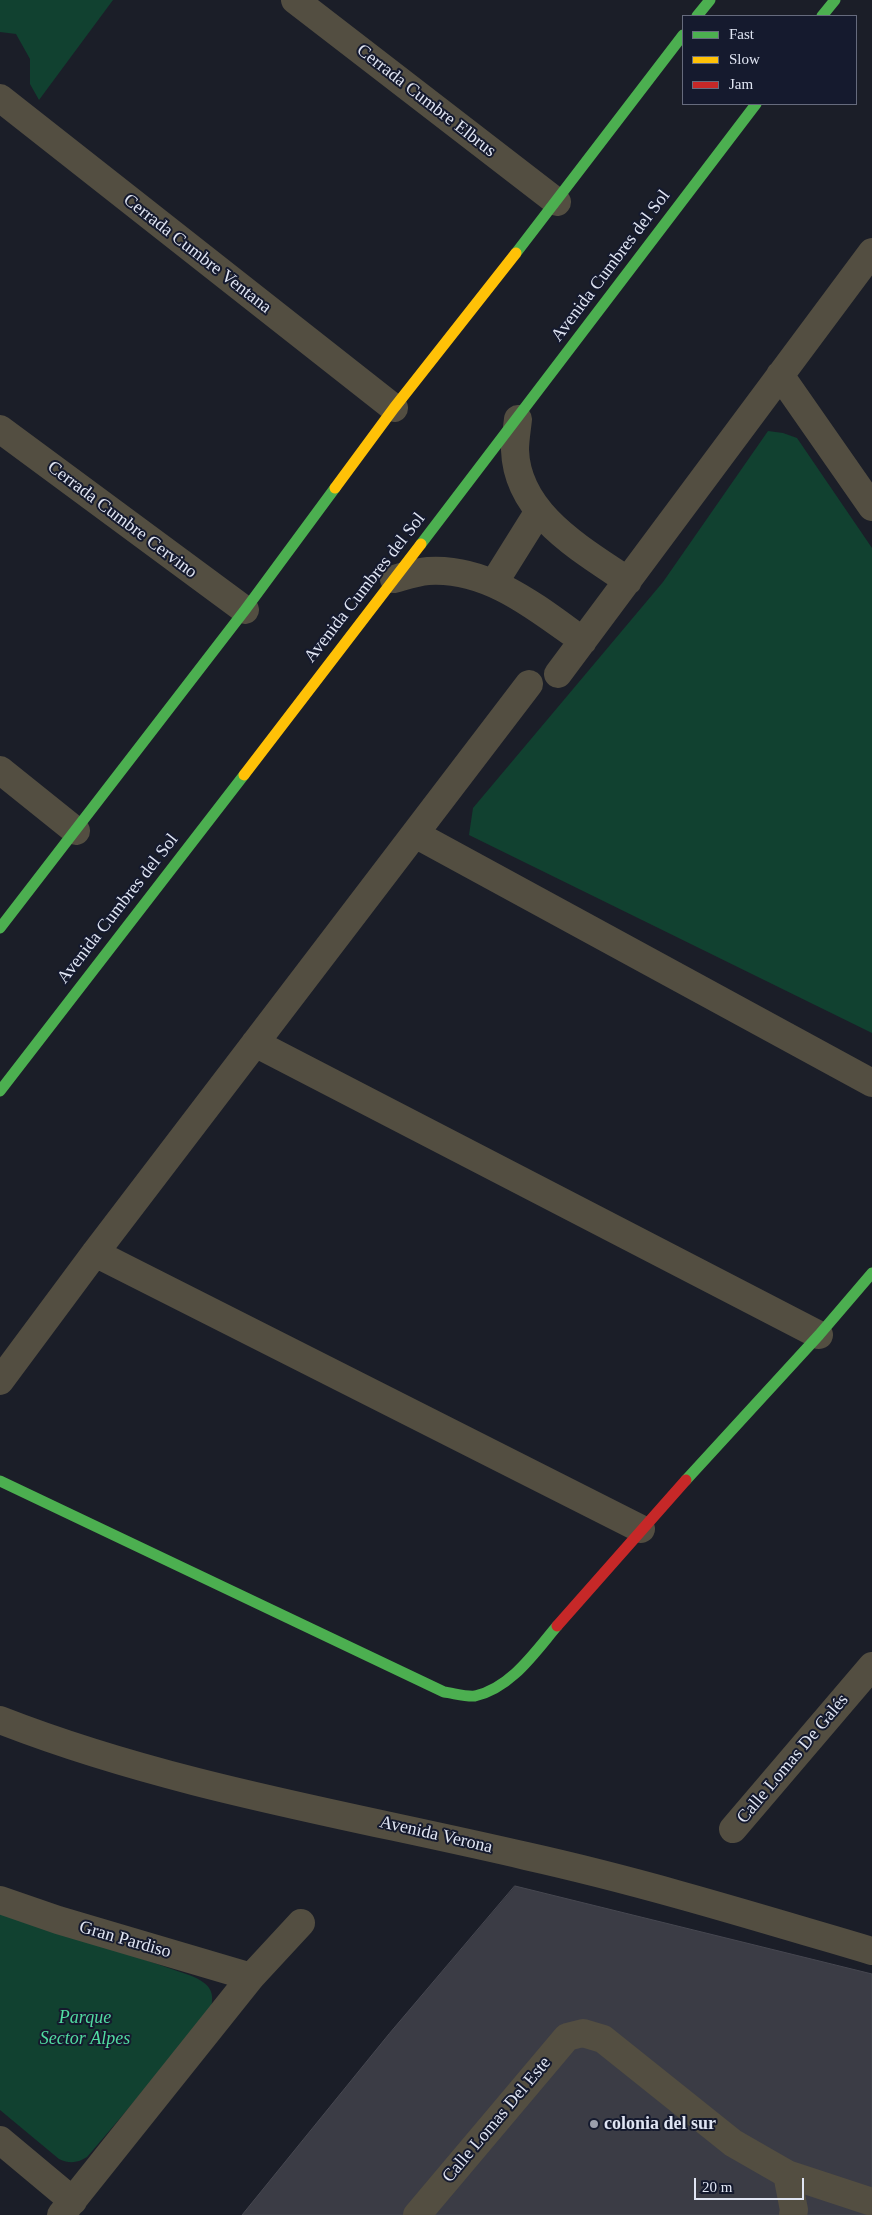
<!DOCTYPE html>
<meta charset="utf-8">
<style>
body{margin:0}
#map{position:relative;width:872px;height:2215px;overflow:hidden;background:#1b1e28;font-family:Georgia,serif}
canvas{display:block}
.legend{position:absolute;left:682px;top:15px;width:175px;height:90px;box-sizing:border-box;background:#151a2e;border:1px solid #666b7d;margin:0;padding:6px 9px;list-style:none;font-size:15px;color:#e0e5f3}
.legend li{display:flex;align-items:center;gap:10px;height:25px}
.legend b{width:25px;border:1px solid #666b7d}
.scale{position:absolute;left:694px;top:2178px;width:110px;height:22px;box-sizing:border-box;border:2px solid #e0e5f3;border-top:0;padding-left:6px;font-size:15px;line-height:18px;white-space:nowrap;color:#e0e5f3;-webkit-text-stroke:4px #151a2e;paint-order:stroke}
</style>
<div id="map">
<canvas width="872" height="2215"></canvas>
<ul class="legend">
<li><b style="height:6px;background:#4caf50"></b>Fast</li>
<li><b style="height:6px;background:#ffc107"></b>Slow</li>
<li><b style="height:6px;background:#c62828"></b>Jam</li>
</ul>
<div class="scale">20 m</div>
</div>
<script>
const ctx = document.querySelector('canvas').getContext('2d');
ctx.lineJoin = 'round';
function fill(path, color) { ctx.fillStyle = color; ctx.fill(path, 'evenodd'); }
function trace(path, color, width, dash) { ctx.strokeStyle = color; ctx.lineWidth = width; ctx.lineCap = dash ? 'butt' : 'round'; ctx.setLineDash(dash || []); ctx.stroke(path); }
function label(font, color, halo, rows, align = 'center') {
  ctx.font = font + ' Georgia,serif'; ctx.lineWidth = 4; ctx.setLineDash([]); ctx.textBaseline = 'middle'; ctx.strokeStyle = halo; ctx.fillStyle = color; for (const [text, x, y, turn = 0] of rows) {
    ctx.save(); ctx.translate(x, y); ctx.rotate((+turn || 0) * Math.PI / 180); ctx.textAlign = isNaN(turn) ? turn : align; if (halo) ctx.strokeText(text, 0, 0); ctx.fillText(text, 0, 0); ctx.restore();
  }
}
const green = new Path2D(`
 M0 0H113L39 100 30 84V59L16 34 0 32Z
 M768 431 783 433 797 438 872 548V1033L469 835 473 808 663 582Z
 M0 1910 189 1975C210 1983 217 1992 209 2014L87 2157C77 2163 70 2164 59 2159L0 2110Z`);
const building = new Path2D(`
 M515 1886 872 1974V2215H242L389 2034Z`);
const street = new Path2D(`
 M295 0 557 202
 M0 98 394 408
 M780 375 872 507
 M518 419C517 429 515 440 515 450 517 514 581 549 628 581
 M0 429 245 610
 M394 579C405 576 417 572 428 571 488 567 537 608 583 641
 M494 583 539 511
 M558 674 872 252
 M0 770 76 831
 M415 834 872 1083
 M255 1043 819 1335
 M95 1253 641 1529
 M0 1381 95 1253 529 684
 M0 1720C169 1786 350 1815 526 1856 643 1882 757 1917 872 1951
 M733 1829 872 1666
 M0 1900 58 1920 251 1977
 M0 2140 73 2201
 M787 2174 794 2210 793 2215
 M61 2215 251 1977 301 1923
 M417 2215 567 2037 583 2033 603 2039 733 2143 787 2174 872 2202`);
const fast = new Path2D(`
 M697 16 710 0
 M822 16 835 0
 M516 253 683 35
 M421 544 756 104
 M0 928 245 610 335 488
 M0 1091 244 775
 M686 1480 819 1335 872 1273
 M0 1481 444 1692C453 1693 466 1697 475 1696 511 1688 535 1652 557 1626`);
const slow = new Path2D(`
 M335 488 394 408 516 253
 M244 775 421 544`);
const jam = new Path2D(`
 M557 1626 686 1480`);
const markers = [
 [594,2124,5,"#9b9fac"]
];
const streetNames = [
 ["Cerrada Cumbre Elbrus",426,101,38],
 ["Cerrada Cumbre Ventana",197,254,38],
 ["Avenida Cumbres del Sol",611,266,-53],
 ["Cerrada Cumbre Cervino",122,520,37],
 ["Avenida Cumbres del Sol",365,588,-52],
 ["Avenida Cumbres del Sol",118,909,-52],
 ["Calle Lomas De Galés",793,1759,-50],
 ["Avenida Verona",436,1835,13],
 ["Gran Pardiso",125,1940,16],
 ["Calle Lomas Del Este",497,2120,-50]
];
const parkNames = [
 ["Parque",85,2018],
 ["Sector Alpes",85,2039]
];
const poiNames = [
 ["colonia del sur",604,2124]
];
fill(green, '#114130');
fill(building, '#3b3c45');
trace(building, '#474851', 1);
trace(street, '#534e41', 28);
trace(fast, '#4caf50', 11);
trace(slow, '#ffc107', 11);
trace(jam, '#c62828', 11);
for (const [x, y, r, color] of markers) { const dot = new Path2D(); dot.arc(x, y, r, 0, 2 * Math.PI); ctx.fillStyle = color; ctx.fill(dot); trace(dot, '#151a2e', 2); }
label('18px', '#e0e5f3', '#151a2e', streetNames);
label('italic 18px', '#51dba1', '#151a2e', parkNames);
label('bold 18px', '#e0e5f3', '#151a2e', poiNames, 'left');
</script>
